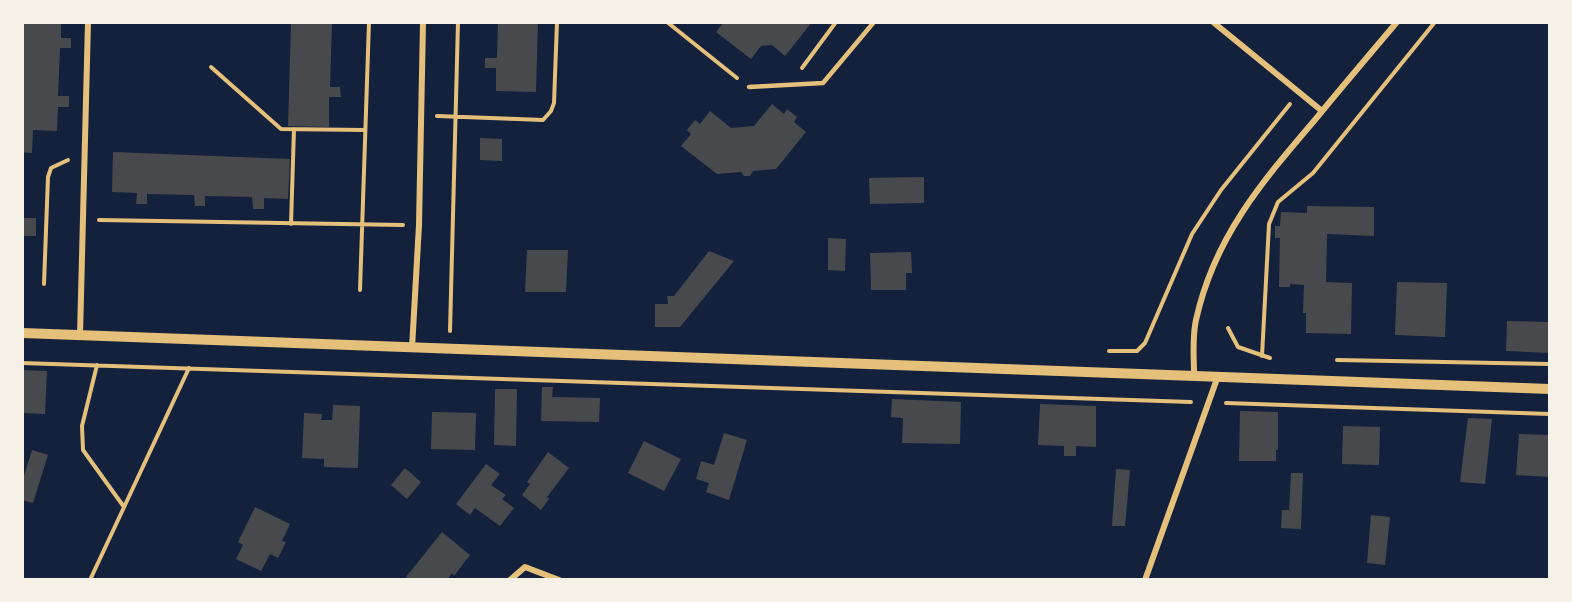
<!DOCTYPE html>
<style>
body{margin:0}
#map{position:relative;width:1572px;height:602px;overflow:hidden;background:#14213d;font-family:Overpass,sans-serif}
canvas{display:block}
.frame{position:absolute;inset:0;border:24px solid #f6f1e7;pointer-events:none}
</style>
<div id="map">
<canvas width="1572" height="602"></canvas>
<div class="frame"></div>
</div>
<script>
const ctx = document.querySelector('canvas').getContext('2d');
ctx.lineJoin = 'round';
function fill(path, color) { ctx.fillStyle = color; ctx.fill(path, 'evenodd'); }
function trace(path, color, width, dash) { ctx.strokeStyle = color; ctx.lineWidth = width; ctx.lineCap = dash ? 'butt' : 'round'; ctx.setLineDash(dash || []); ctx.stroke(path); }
const building = new Path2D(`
 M22 22H61V38H71V48H60L58 96H69V107H58L57 131 33 130 32 153 22 152Z
 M291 22H332L330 87H340L341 97H329V127L288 126Z
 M498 22H538L536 92 496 91V68H485V58H497Z
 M724 22H812L785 56 772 45 761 46 751 59 716 32Z
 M772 104 784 114 787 109 797 117 794 122 806 132 776 169 753 171 750 176H744L741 172 717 174 681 146 691 134 687 130 695 120 700 124 710 111 731 128 754 126Z
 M480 138 502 139V161L480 160Z
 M113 152 290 159 288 199 264 198V209H253L252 197 205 196V206H195L194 195 147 194V204H136L137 193 112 192Z
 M924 177V203L870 204 869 178Z
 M1307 206 1374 207V236L1327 234 1326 282 1352 283 1351 334 1306 333V313H1303L1304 285 1290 284V287H1279L1280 238H1275V226H1280L1281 212 1307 213Z
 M22 218H36V236H22Z
 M828 238 846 239 845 271 828 270Z
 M527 250H568L566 292H525Z
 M709 251 734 261 680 327H655V304H668L667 296H674Z
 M911 252 912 273H906V290H871L870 253Z
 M1397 282 1447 283 1445 337 1395 335Z
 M1507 321 1550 322V353L1506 351Z
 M22 370 47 371 45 414 22 413Z
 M542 387H553L552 397 600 398 599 422 541 421Z
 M495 389H517L516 446 494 445Z
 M892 399 961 402 960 444 902 443 903 418 891 417Z
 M1040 404 1096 406V447L1076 446V456H1064V446L1038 445Z
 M333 405 360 406 358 468 324 467V459L302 458 304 413 322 414 321 420H332Z
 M1240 411 1278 412V450H1276V461H1239Z
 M432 412 476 413 475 450 431 449Z
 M1468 418 1492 419 1485 484 1460 482Z
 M1343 426 1380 427 1379 465 1342 464Z
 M724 433 747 440 729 500 706 492 709 483 696 479 701 461 714 465Z
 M1519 434 1550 435V477L1516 475Z
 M644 441 681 459 664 491 628 473Z
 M32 450 48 455 33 503 22 500V482Z
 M548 452 569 468 547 497 549 499 541 510 522 495 530 484 527 482Z
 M486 464 500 474 491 485 506 495 502 499 514 508 500 526 475 508 470 515 456 504Z
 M405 468 421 482 407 499 391 485Z
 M1116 469 1130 470 1125 526H1112Z
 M1291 473H1303L1301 529 1281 528 1282 510H1289Z
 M255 507 290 524 282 541 286 542 278 558 270 554 261 571 236 559 243 545 238 542Z
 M1371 515 1390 517 1385 565 1367 563Z
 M442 532 470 555 454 576 452 573 447 580H408L406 577Z`);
const path = new Path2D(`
 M667 22 737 78
 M211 67 281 129 365 130
 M802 68 836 22
 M437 116 543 120 551 111 554 103 557 22
 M99 220 403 225
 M291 224 294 129
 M44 284 48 177 51 168 68 160
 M360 290 369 22
 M1228 328 1238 347 1270 358
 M450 331 458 22
 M1109 351H1137L1145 343 1192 234 1221 190 1290 104
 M1262 356 1269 224 1278 202 1313 173 1435 22
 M1337 360 1550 364
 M22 363 1191 402
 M97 365 82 426 83 450 124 507
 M1226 403 1550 414
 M90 580 189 368`);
const service = new Path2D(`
 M749 87 823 83 874 22`);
const minor = new Path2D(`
 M1213 22 1322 111
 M80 335 88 22
 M412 348 419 225 423 22
 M1194 375C1194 357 1192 338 1196 320 1214 238 1261 183 1314 121 1341 88 1369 55 1397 22
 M510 580 525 567 559 580
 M1145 580 1218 376`);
const tertiary = new Path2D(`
 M22 333 1550 389`);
fill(building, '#48494c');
trace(path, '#e5c07b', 4);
trace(service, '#e5c07b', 4.5);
trace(minor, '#e5c07b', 6);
trace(tertiary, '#e5c07b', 10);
</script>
